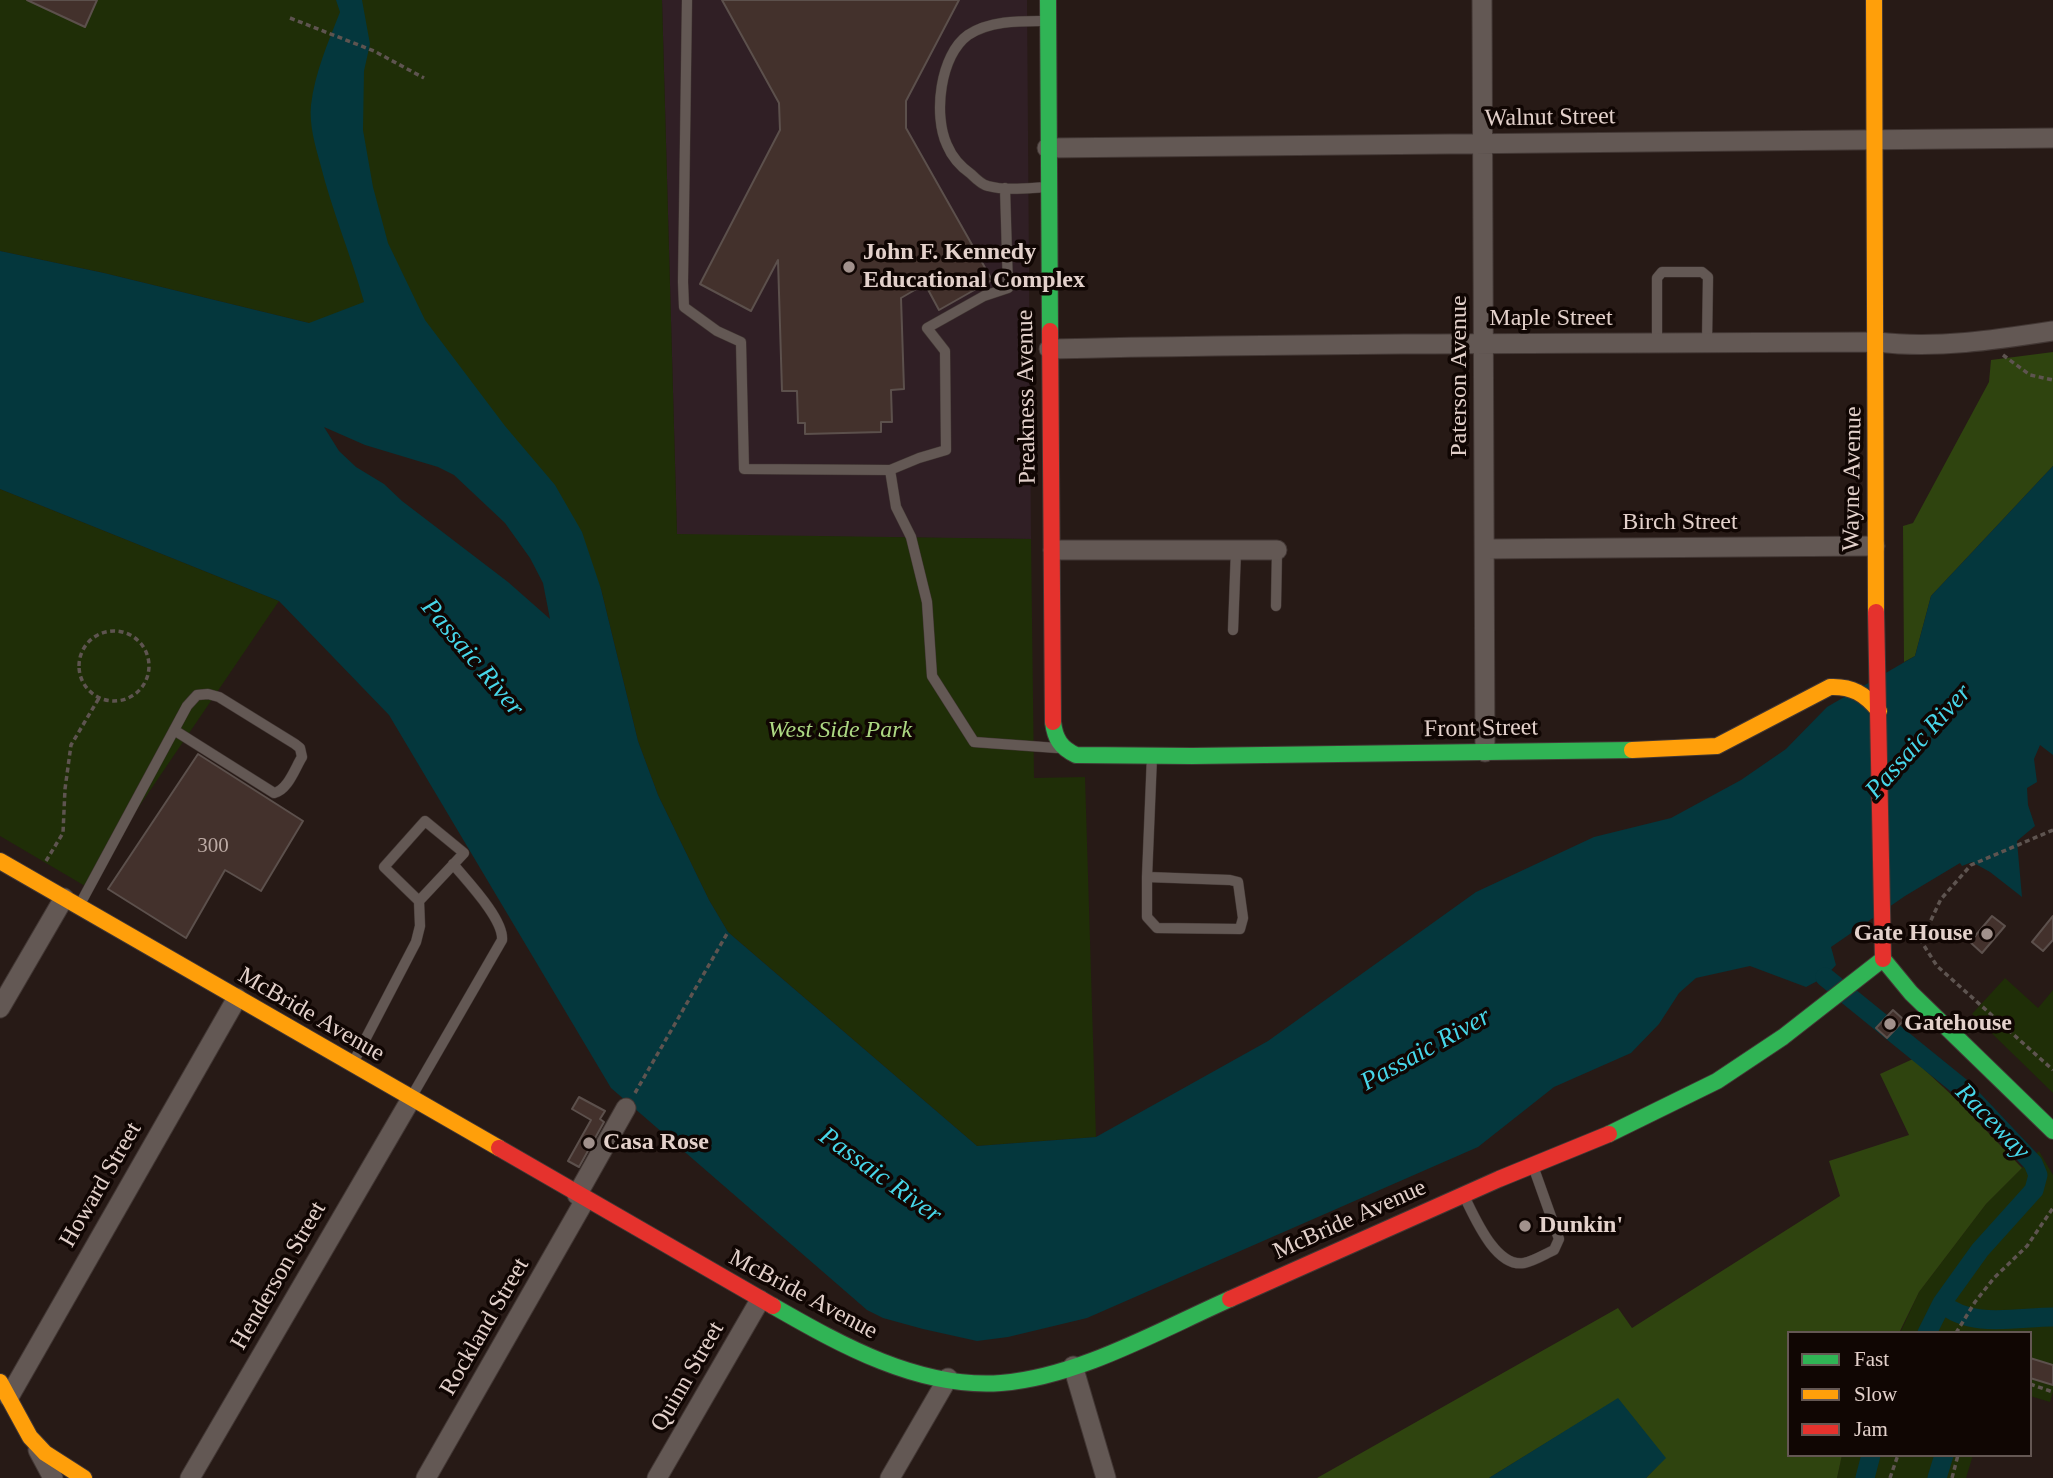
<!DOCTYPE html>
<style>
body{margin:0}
#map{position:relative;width:2053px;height:1478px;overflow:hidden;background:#271a16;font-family:Georgia,serif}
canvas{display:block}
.legend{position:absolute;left:1787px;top:1331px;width:245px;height:126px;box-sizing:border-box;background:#100603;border:2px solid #645753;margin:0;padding:9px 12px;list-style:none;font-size:21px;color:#e3d1cb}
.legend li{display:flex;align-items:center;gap:14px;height:35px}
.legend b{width:35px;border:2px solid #645753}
</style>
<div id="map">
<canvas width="2053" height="1478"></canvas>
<ul class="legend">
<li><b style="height:9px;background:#30b455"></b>Fast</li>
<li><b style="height:9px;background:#ff9f0a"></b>Slow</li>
<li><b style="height:9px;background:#e5322d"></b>Jam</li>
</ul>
</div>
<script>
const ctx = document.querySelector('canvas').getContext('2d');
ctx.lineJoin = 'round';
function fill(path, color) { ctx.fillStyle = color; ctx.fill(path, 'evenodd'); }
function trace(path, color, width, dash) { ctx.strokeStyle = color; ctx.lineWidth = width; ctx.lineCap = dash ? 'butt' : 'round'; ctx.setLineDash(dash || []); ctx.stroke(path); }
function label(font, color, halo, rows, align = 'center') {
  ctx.font = font + ' Georgia,serif'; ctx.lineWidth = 7; ctx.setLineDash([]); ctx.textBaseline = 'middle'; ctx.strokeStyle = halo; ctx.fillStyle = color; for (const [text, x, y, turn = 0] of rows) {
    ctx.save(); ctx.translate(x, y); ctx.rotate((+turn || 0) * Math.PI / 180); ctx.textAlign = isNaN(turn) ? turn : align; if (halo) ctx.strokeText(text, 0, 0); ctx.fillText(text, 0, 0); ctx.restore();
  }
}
const education = new Path2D(`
 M662 0H1027L1031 539 677 535Z`);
const green = new Path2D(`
 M0 0H662L677 534 1031 539 1034 778 1085 777 1096 1137 977 1146 728 932 709 900 658 795 638 741 601 589 309 323 104 273 0 251Z
 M0 489 279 601 85 886 0 836Z
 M2005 978 2038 1008 2053 990V1093L1972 1014Z
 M2039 1151 2053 1175V1392L2050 1402 2030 1396V1333H1900L1919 1292 1986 1204Z
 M1842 1455H1973L1966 1478H1837Z`);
const forest = new Path2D(`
 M2053 352V466L1931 596 1915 656 1904 662 1903 526 1913 523 1989 382 1991 360Z
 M1913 1059 1957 1100 2022 1168 1986 1204 1919 1292 1899 1333H1789V1455H1842L1837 1478H1646L1665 1458 1618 1399 1489 1478H1317L1618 1308 1632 1328 1840 1196 1829 1161 1909 1135 1880 1074Z`);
const water = new Path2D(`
 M336 0H362L370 44 364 71 363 130 373 187 388 243 425 320 505 426 555 485 582 532 601 589 638 741 658 795 709 900 728 932 736 939 977 1146 1096 1137 1268 1041 1476 892 1594 837 1671 818 1741 780 1786 749 1827 707 1915 656 1931 596 2053 466V755L2040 745 2034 759 2037 782 2027 788 2028 805 2035 826 2017 841 2022 897 1990 872 1972 862 1962 866 1960 863 1905 896 1831 947 1836 965 1825 977 1806 987 1750 966 1696 978 1679 993 1659 1024 1631 1053 1554 1087 1478 1147 1087 1318 1008 1337 977 1341 923 1329 883 1318 867 1310 611 1088 389 715 279 601 0 489V251L104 273 309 323 364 302C351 255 332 211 320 163 315 145 309 124 311 105 315 72 328 43 340 12ZM324 427 365 445 438 467 454 475 505 523 530 558 543 583 550 619 508 582 402 501 384 484 356 467 339 451Z
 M1618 1398 1666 1458 1646 1478H1489Z`);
const canal = new Path2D(`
 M1825 977 1963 1089 2033 1163 2038 1175 2034 1190 1980 1250 1942 1303 1927 1333
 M1942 1303C1970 1329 2018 1317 2053 1317
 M1865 1478 1871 1455
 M1937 1478 1944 1455`);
const building = new Path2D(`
 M27 0H97L85 27Z
 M722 0H959L906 101V128L992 280 939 310 925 284 901 298 904 389 891 390 892 422H881V432L805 434V423H798L797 391H782L778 260 751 311 700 284 780 130 779 103Z
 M198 754 303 821 261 891 225 870 186 938 108 889Z
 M1992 916 2005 926 1982 953 1970 942Z
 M2053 916V940L2043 951 2032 942Z
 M1893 1010 1904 1020 1887 1038 1876 1028Z
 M579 1097 605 1111 600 1119 604 1122 579 1167 568 1161 591 1120 572 1109Z
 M2030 1358 2053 1365V1385L2030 1378Z`);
const path = new Path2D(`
 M290 18 374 51 424 78
 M2003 355 2030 375 2053 380
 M79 666a35 35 0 1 1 70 0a35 35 0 1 1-70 0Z
 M2053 830 1971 865 1941 899 1921 941 1937 966 2053 1070
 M46 861 63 833 65 789 71 745 99 698
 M635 1093 728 932
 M1956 1333 1975 1302 1994 1278 2027 1246 2053 1208
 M2030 1384 2053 1392
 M1890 1478 1898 1455
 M1952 1478 1958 1455`);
const lane = new Path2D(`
 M687 0 683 282 684 307 717 331 741 342 744 469 890 470
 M1047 21C1021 21 990 20 968 35 940 55 933 115 947 145 952 157 961 167 971 174 976 179 982 185 988 186 1007 191 1028 188 1048 187
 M1005 188 1008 288 984 296 927 328 945 351 946 450 919 458 890 470 896 507 911 537 927 602 932 676 974 742 1057 748
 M1657 343V278L1662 272H1702L1708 277 1707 342
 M1276 606 1277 550
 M1233 630 1236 550
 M1147 877 1230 880 1238 882 1243 918 1240 929 1157 928 1147 917V877L1152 756
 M79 906 174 730 187 706 197 695 208 694 219 697 295 744 300 748 302 757C295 768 288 790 274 793L174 730
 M354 1061 416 942 420 926 419 901 384 867 425 821 464 853 419 901
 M412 1096 502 940C504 919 466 880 453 864
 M1465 1198C1475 1218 1496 1268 1524 1263 1534 1261 1545 1254 1554 1250L1559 1239 1533 1166`);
const street = new Path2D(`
 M1482 0 1485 752
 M1047 148 2053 138
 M1049 349C1325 343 1601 343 1877 342 1936 349 1995 340 2053 331
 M1485 549 1875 546
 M1053 550H1277
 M0 1008 64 898
 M577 1195 626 1108
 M1073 1366 1106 1478
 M9 1397 237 998
 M38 1450 53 1478
 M190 1478 411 1099
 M426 1478 585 1200
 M657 1478 760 1300
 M890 1478 948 1378`);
const fast = new Path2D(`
 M1048 0 1050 331
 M1053 722C1055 739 1061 748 1076 755L1192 756 1632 750
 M1883 959 1911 993 2053 1131
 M1609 1134 1717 1081 1783 1037 1883 959
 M773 1306C841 1345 919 1389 1001 1383 1078 1377 1160 1330 1230 1299`);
const slow = new Path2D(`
 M1874 0 1876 612
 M1632 750 1717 746 1830 687C1852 686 1865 694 1879 711
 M0 861 499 1148
 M0 1382 30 1437 45 1453 84 1478`);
const jam = new Path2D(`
 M1050 331 1053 722
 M1876 612 1883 959
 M499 1148 773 1306
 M1230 1299 1499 1179 1609 1134`);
const markers = [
 [849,267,7,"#a1918c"],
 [1987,934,7,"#a1918c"],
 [1890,1024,7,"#a1918c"],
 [589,1143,7,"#a1918c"],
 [1525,1226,7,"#a1918c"]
];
const numberNames = [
 ["300",213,846]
];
const streetNames = [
 ["Walnut Street",1550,118,-1],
 ["Maple Street",1551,319],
 ["Paterson Avenue",1460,376,-90],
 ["Preakness Avenue",1027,397,-91],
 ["Wayne Avenue",1853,479,-89],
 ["Birch Street",1680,523],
 ["Front Street",1481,729,-1],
 ["McBride Avenue",311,1015,30],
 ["Howard Street",101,1185,-60],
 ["McBride Avenue",1350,1220,-24],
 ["Henderson Street",279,1276,-60],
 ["McBride Avenue",803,1295,28],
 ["Rockland Street",485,1327,-60],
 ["Quinn Street",688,1377,-60]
];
const poiNames = [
 ["John F. Kennedy",863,253],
 ["Educational Complex",863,281],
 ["Gate House",1973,934,"right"],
 ["Gatehouse",1904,1024],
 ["Casa Rose",603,1143],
 ["Dunkin'",1539,1226]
];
const parkNames = [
 ["West Side Park",840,731]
];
const waterNames = [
 ["Passaic River",472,658,50],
 ["Passaic River",1919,742,-48],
 ["Passaic River",1426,1050,-29],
 ["Raceway",1992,1122,46],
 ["Passaic River",880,1176,36]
];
fill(education, '#301f25');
fill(green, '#1f2e07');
fill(forest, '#2f440f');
fill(water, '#04373d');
trace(canal, '#04373d', 19);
fill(building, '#43312c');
trace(building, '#5c504c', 2);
trace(lane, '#423734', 11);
trace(street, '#423734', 21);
trace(fast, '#423734', 18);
trace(slow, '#423734', 18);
trace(jam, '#423734', 18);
trace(path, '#5e5450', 3.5, [5, 3.5]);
trace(lane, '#635854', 10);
trace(street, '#635854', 19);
trace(fast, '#30b455', 16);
trace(slow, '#ff9f0a', 16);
trace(jam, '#e5322d', 16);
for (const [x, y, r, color] of markers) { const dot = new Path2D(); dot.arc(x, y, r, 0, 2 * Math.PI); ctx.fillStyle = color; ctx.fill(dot); trace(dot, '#100603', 2.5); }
label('21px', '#bba9a3', null, numberNames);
label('24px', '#e3d1cb', '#100603', streetNames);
label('bold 24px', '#e3d1cb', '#100603', poiNames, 'left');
label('italic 24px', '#add883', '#100603', parkNames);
label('italic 26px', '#47d6e9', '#100603', waterNames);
</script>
